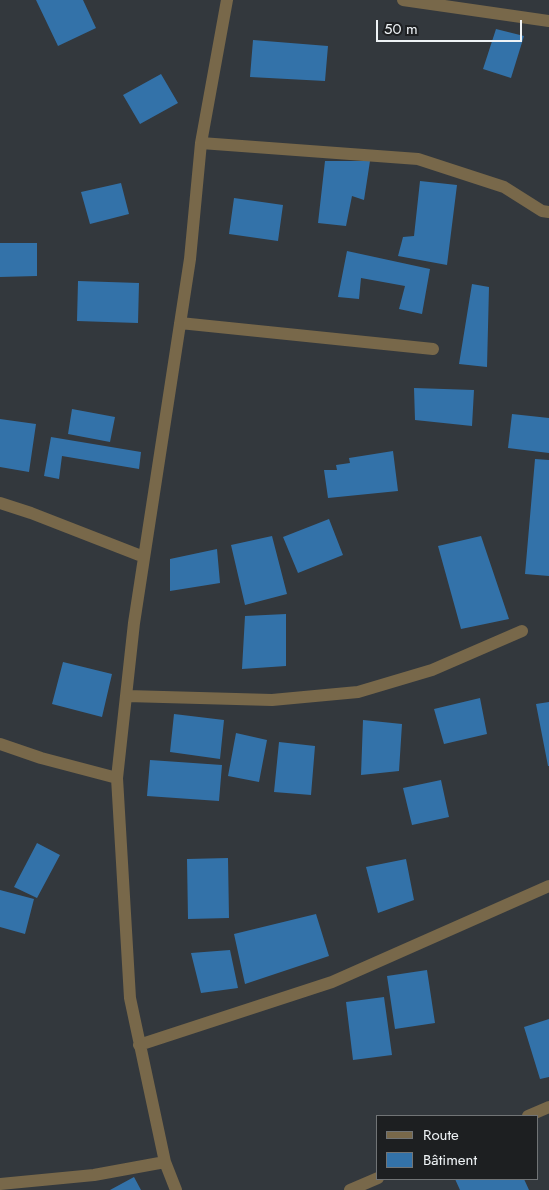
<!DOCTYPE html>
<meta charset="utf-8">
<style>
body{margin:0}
#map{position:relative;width:549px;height:1190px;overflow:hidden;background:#33383d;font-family:Jost,sans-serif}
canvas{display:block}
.legend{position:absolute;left:376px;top:1115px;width:162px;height:65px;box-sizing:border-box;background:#1d1f21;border:1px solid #717476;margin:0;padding:6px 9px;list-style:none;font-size:15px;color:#eff3f6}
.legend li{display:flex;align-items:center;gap:10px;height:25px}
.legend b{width:25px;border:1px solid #717476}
.scale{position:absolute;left:376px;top:20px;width:146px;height:22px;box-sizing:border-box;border:2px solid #eff3f6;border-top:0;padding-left:6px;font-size:15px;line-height:18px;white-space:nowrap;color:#eff3f6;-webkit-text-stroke:4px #1d1f21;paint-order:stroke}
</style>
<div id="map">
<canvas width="549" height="1190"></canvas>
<ul class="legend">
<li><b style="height:6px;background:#78684a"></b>Route</li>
<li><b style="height:14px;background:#3372a9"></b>Bâtiment</li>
</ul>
<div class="scale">50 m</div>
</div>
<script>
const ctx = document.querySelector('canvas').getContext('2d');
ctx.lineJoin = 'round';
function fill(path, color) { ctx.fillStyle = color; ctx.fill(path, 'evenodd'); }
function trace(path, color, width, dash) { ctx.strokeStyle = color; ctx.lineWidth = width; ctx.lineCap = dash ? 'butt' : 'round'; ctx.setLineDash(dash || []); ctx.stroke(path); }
const building = new Path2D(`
 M36 0H83L96 28 58 46Z
 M496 29 524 36 511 78 483 69Z
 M253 40 328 46 325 81 250 77Z
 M161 74 178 103 140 124 123 95Z
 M325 161H370L364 200 352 196 346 226 318 223Z
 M420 181 457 185 447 265 398 256 403 237 414 236Z
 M121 183 129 214 90 224 81 192Z
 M234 198 283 205 278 241 229 234Z
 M0 243H37V276L0 277Z
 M347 251 430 269 422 314 399 309 405 286 361 278 359 299 338 297Z
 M78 281 139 283 138 323 77 321Z
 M472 284 489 287 487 367 459 364Z
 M414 388 474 390 472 426 415 420Z
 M72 409 115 417 110 442 68 434Z
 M512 414 549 418V453L508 448Z
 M0 419 36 424 29 472 0 467Z
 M51 437 141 452 139 469 62 456 59 479 44 476Z
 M393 451 398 491 328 498 324 470H337L336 465 350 463 349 458Z
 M535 459 549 460V576L525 574Z
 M329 519 343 555 298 573 283 537Z
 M272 536 287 594 245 605 231 545Z
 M481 536 509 619 461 629 438 546Z
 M217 549 220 583 170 591V559Z
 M286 614V666L242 669 245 616Z
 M63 662 112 674 102 717 52 704Z
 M480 698 487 734 444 744 434 709Z
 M549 702V766H548L536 704Z
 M174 714 224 720 220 759 170 752Z
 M363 720 402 724 399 771 361 775Z
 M236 733 267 740 259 782 228 776Z
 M279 742 315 746 311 795 274 792Z
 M150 760 222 765 219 801 147 796Z
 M441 780 449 817 412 825 403 788Z
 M37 843 60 855 37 898 14 887Z
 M228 858 229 918 188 919 187 859Z
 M406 859 414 900 378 913 366 867Z
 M0 890 34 899 25 934 0 927Z
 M316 914 329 956 245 984 234 934Z
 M230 950 238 988 201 993 191 953Z
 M427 970 435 1023 395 1029 387 976Z
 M384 997 392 1055 353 1060 346 1002Z
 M549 1019V1077L540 1079 524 1027Z
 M134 1177 141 1190H110Z
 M455 1179H524L529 1190H460Z`);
const minor = new Path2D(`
 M403 0 549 21
 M201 143 418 159 504 187 542 211 549 212
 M180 323 433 349
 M0 503 31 513 144 557
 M127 696 272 700 358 692 432 670 522 631
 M0 744 41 758 117 778
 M139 1045 332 982 549 886
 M528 1116 549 1107
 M0 1184 94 1175 165 1162
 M176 1190 165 1162 130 998 117 778 134 623 190 259 201 143 227 0
 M350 1190 378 1178`);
fill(building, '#3372a9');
trace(minor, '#78684a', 12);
</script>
